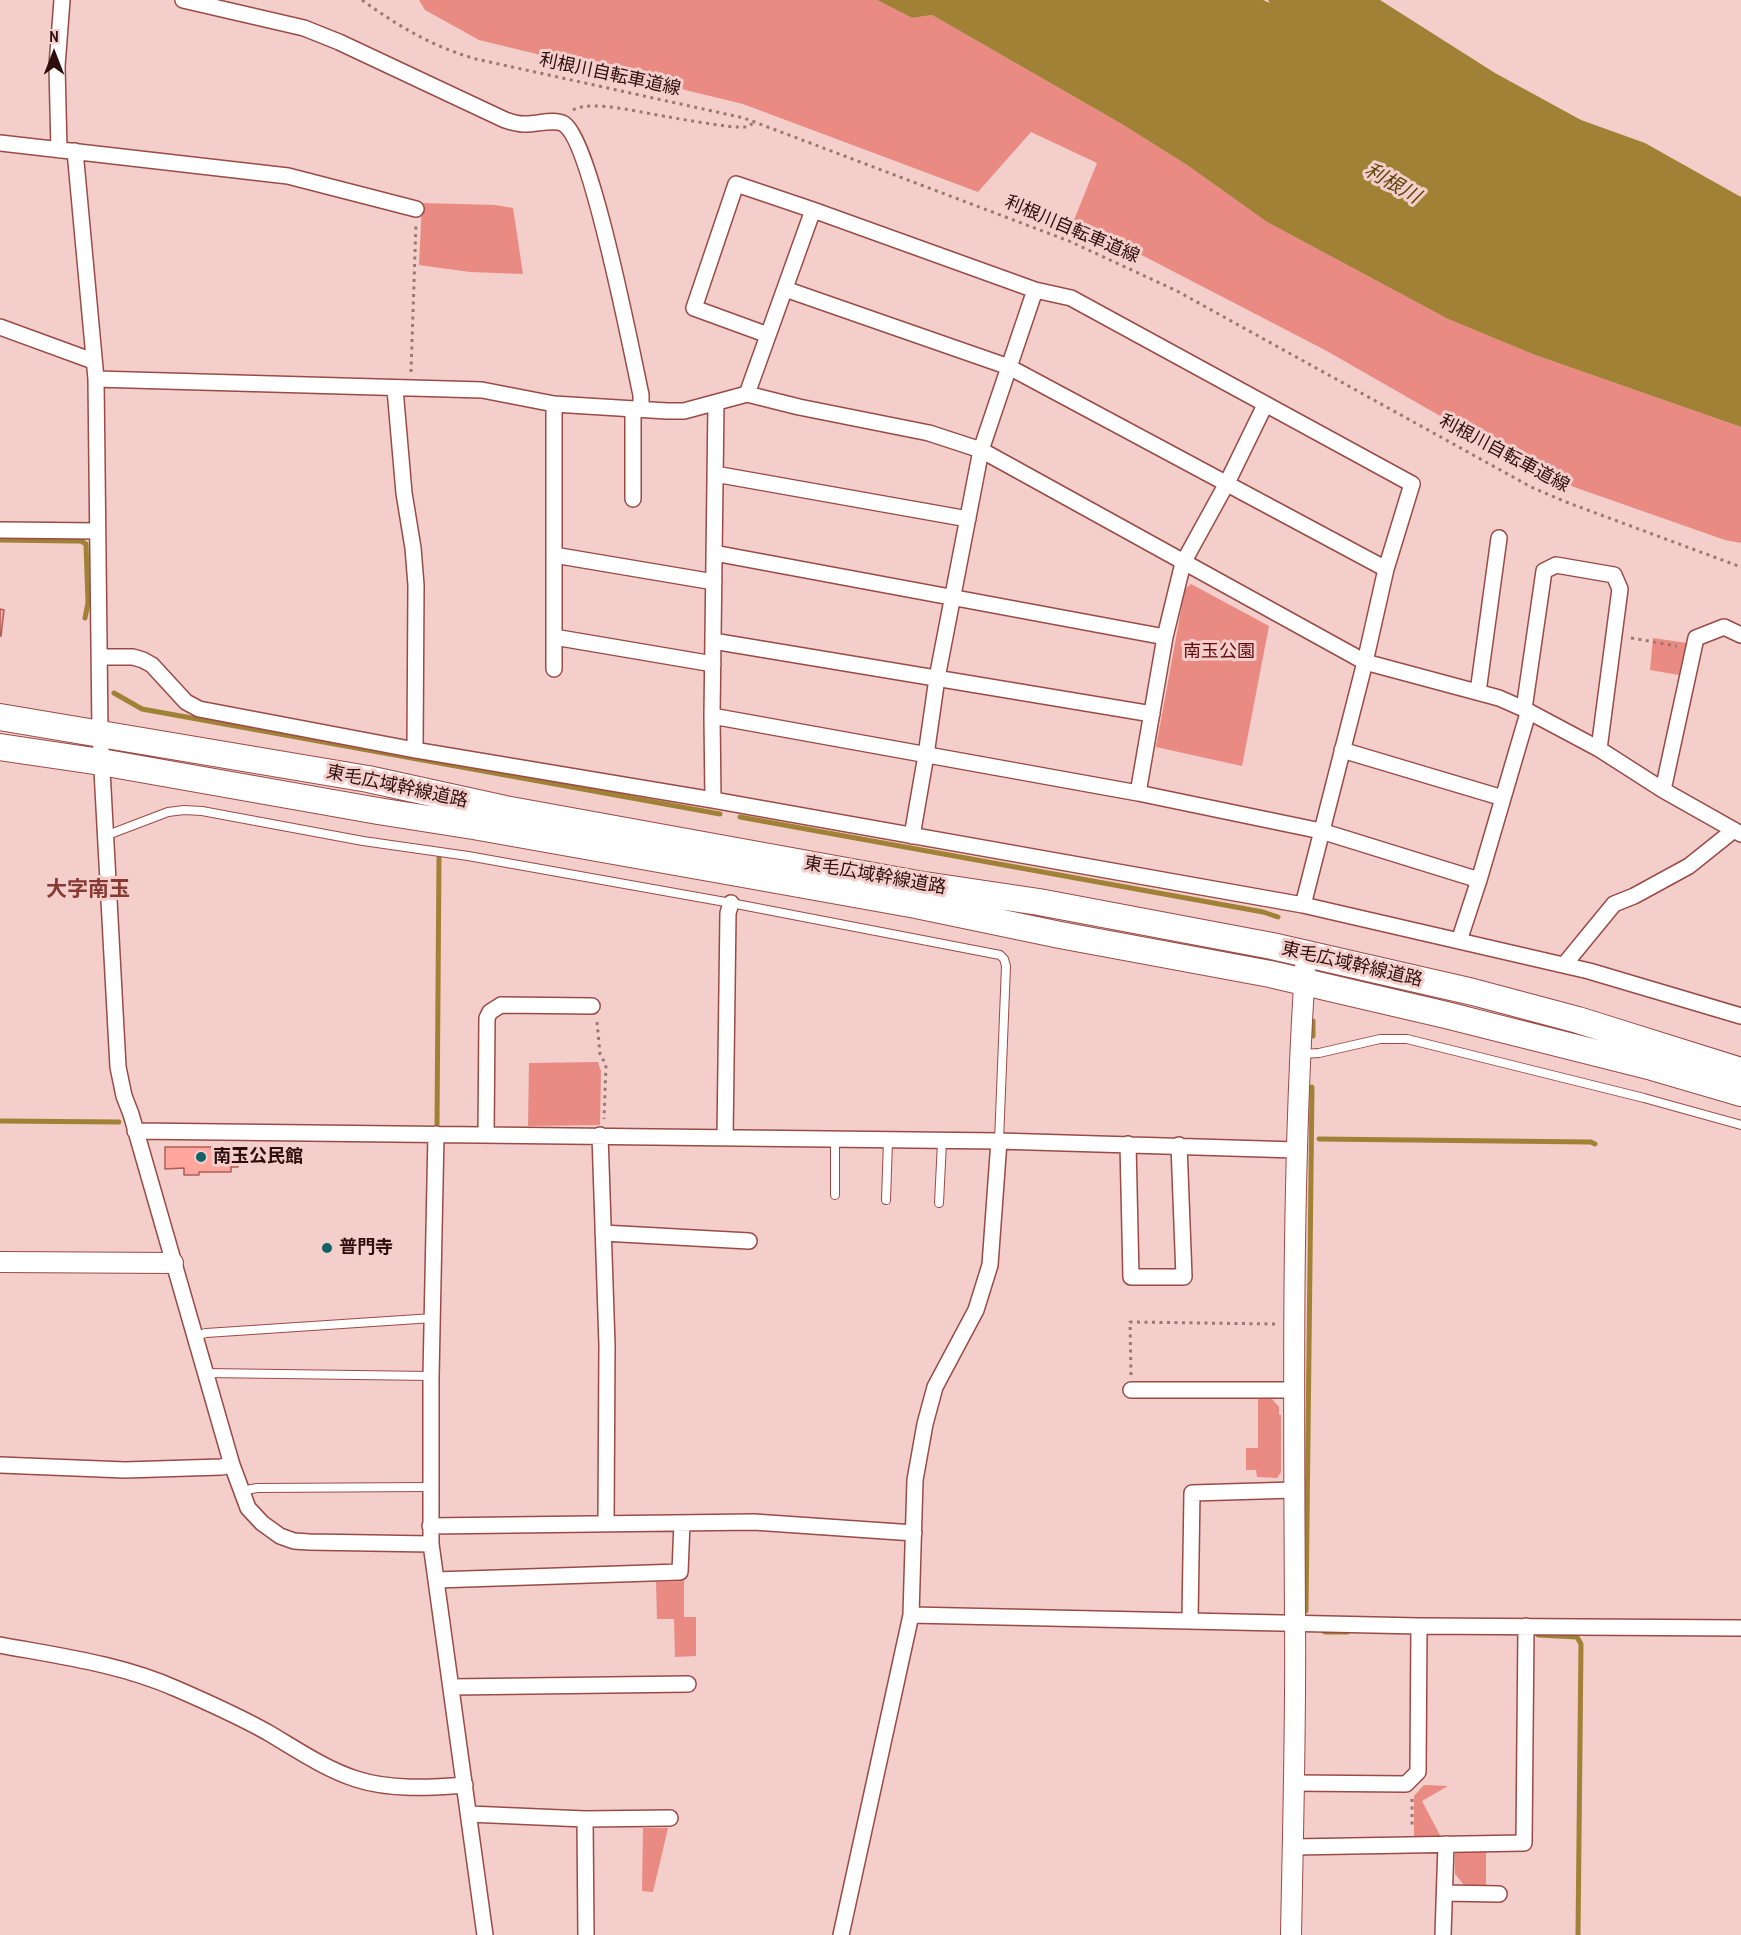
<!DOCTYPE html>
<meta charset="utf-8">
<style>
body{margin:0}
#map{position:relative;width:1741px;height:1935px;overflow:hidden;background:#f3ceca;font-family:"Archivo Narrow",sans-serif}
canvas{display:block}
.north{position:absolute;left:24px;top:24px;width:60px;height:60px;-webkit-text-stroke:4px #f3ceca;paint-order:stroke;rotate:0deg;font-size:16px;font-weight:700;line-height:24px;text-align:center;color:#2e0e0d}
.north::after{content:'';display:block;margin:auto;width:21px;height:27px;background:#2e0e0d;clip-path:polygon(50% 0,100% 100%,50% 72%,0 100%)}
</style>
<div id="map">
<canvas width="1741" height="1935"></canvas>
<div class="north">N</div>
</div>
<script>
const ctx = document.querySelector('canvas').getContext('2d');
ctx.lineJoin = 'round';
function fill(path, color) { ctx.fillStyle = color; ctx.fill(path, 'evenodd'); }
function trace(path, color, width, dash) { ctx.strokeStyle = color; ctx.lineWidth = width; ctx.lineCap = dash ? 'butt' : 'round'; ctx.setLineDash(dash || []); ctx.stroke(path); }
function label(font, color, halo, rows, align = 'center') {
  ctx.font = font + ' "Archivo Narrow","Noto Sans JP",sans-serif'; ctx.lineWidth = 6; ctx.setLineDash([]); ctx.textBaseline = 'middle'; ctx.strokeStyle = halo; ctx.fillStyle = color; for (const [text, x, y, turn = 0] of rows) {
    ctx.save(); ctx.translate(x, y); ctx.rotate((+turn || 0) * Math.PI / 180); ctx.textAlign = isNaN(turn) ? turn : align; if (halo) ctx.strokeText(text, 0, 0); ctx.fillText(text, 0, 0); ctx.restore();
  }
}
const green = new Path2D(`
 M419 0H877L912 18 932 15 1120 123 1187 165 1267 222 1448 319 1535 355 1741 427V543L1725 540 1574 487 1442 417 1325 350 1074 220 1097 163 1031 132 978 192 743 104 479 40 425 10Z
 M422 203 495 205 513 208 523 274 470 272 419 265Z
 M1191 584 1269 626 1242 766 1156 747 1185 589Z
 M1653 638 1687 643 1679 675 1650 670Z
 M598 1062 601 1071 600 1125 528 1126 529 1063Z
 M1258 1399H1272L1279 1407V1415H1281V1472L1277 1478 1257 1477 1256 1470H1246V1448H1258Z
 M684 1581V1617H696V1656L675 1657 674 1619H657L656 1582Z
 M1424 1785 1448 1786 1422 1801 1442 1839H1414V1796Z
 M643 1828H668L653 1892 642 1891Z
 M1466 1848H1486V1885H1464L1455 1874V1854Z`);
const water = new Path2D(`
 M877 0H1263L1270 3 1268 0H1380L1495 73 1581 120 1645 143 1741 197V427L1535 355 1448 319 1267 222 1187 165 1120 123 932 15 912 18Z`);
const stream = new Path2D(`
 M0 540 72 541H81L86 544 88 603 85 618
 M114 693 142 709 720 814
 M740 817 1263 912 1278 917
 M1313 1021V1036
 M0 1121 119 1122
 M437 1126 439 858
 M1319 1139 1591 1142 1595 1144
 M1306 1611 1312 1087
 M1325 1632H1347
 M1538 1635 1577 1637 1581 1644 1578 1935`);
const building = new Path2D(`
 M0 609 4 610 1 636H0Z
 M165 1147H237L238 1167H231V1172H199V1175H184V1168L165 1169Z`);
const path = new Path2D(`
 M362 0C398 26 433 47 476 59L744 118 1069 241 1177 291 1531 487 1566 502 1741 567
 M573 110C591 99 647 114 669 117 690 121 712 124 733 127H748L754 122
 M411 372 416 223
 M1631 638 1677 646
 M597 1022 600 1054 606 1065 604 1119
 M1131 1375 1130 1322 1275 1324
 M1412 1799V1828`);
const service = new Path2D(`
 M105 836 168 812 184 810 202 811 363 841 468 856 731 903 1000 955 1004 959 1006 966 999 1141
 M1302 1054 1319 1053 1380 1039H1407L1644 1098 1741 1125
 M835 1140V1195
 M886 1200 888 1141
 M939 1203 942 1142
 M194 1336 206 1333 433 1318
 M205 1373 431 1376
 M241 1491 257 1488 431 1487`);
const minor = new Path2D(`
 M183 0 304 28 339 42 505 120C511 122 517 124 523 124 535 125 554 118 564 124 591 141 632 353 641 395V409
 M0 143 288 176 416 209
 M59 150 57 66 62 0
 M75 151 96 379 100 733 118 1067 124 1096 131 1114 232 1465 248 1508 262 1523 280 1536 294 1541 309 1542 431 1544
 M785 289 1009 367 1386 569
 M0 327 93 361
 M768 335 694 308 736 184 813 210 1035 290 1071 298 1412 484 1386 569 1365 662 1303 905
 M96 379 482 390 554 404 667 411H684L747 394 799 407 929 433 981 450 1365 662 1499 698 1524 709 1599 749 1663 790 1741 834
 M395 389 404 493 413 548 416 585 415 750
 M747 394 813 210
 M554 404V669
 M633 410V499
 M715 474 968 519
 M0 530 97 531
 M714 553 1165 637
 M554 555 714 582
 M554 637 713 664
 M713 641 1152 714
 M100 657H133L143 660 152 665 186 702 199 709 415 750 713 800 1303 905 1589 971 1741 1016
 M1478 692 1499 538
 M1524 709 1544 571 1556 565 1614 575 1620 589 1599 749
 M712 716 1138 793 1321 831 1479 880
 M1342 750 1503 798
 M1663 790 1696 638 1724 627 1741 635
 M1138 793 1165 637 1183 563 1227 483 1265 405
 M713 800 712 716 716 403
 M912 836 926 755 937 678 981 450 1035 290
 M1459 941 1479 880 1528 713
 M1564 965 1614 904 1634 896 1689 866 1734 830
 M135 1131 999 1141 1296 1150
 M436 1134 431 1376V1544L485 1935
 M486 1135 487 1018 490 1012 501 1005 592 1006
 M600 1135 607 1345 606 1523
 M725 1138 728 913 731 903
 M1128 1144 1131 1277H1184L1179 1145
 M603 1233 749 1241
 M1131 1390H1295
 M0 1465 125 1470 221 1467 232 1465
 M430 1526 754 1522 914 1533
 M436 1580 680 1572 682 1523
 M911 1615 1419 1626 1741 1628
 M1190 1620 1192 1493 1294 1490
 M0 1645C59 1656 121 1664 177 1689 207 1702 238 1716 267 1732 296 1749 325 1769 356 1779 390 1790 430 1788 465 1785
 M451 1687 688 1684
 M1293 1783 1406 1784 1418 1772 1419 1626
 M469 1814 585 1819 670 1818
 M585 1819 586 1935
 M1293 1847 1524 1843 1526 1626
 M1445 1893 1499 1894
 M841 1935 911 1615 915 1480 925 1424 935 1387 976 1310 990 1265 999 1141
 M1443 1935 1446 1844`);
const tertiary = new Path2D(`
 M0 1262 173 1263
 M1291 1935C1293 1830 1296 1724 1295 1619 1294 1398 1291 1175 1306 954`);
const trunk = new Path2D(`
 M0 717 368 779 505 809 918 884 1039 902 1272 946 1473 992 1578 1020 1741 1071
 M0 747 101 762 378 811 473 826 743 874 916 905 1060 935 1270 974 1446 1015 1652 1067 1741 1093`);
const markers = [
 [201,1157,6,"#12626a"],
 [327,1248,6,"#12626a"]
];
const streetNames = [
 ["利根川自転車道線",610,75,12],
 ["利根川自転車道線",1072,230,23],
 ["利根川自転車道線",1504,454,28],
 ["東毛広域幹線道路",397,787,12],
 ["東毛広域幹線道路",875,876,10],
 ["東毛広域幹線道路",1352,965,13]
];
const parkNames = [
 ["南玉公園",1219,652]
];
const poiNames = [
 ["南玉公民館",213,1157],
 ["普門寺",339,1248]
];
const waterNames = [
 ["利根川",1392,184,30]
];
const quarterNames = [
 ["大字南玉",88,890]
];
fill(green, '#e98a83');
fill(water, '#a18136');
trace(stream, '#a18136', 5);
fill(building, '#ffa69e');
trace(building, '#ad5d57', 1.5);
trace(service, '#994b46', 10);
trace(minor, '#994b46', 18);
trace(tertiary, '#994b46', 22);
trace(trunk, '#994b46', 28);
trace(path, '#9a7774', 3, [3, 4.5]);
trace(service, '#fff', 8);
trace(minor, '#fff', 15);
trace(tertiary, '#fff', 20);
trace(trunk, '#fff', 26);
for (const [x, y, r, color] of markers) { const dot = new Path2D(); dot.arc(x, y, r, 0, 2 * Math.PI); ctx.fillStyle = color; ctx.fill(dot); trace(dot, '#f3ceca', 2); }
label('18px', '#2e0e0d', '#f3ceca', streetNames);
label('18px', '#610a0f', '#f3ceca', parkNames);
label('bold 18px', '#2e0e0d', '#f3ceca', poiNames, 'left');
label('italic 20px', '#5d4508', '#f3ceca', waterNames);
label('bold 21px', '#863935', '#f3ceca', quarterNames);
</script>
